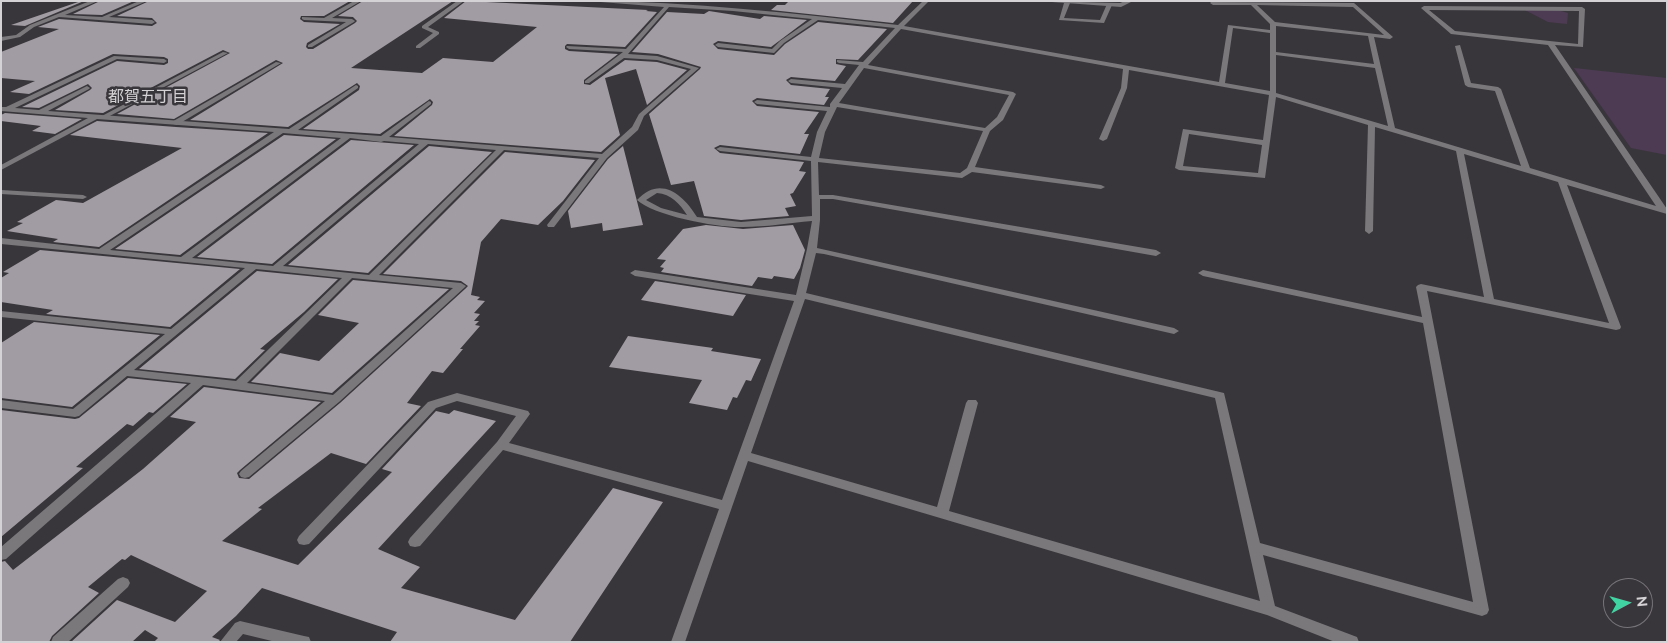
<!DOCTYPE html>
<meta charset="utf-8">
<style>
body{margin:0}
#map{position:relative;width:1668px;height:643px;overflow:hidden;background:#39363b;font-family:Raleway,sans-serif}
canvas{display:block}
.frame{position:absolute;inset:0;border:2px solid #d5d2d5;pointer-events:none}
.north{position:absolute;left:1603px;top:578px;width:50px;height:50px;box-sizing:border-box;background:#39363b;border:1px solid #777479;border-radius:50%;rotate:84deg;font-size:14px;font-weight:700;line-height:20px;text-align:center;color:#d5d2d5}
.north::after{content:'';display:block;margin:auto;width:18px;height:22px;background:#3fd4a2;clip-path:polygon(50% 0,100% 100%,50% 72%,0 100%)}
</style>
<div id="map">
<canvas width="1668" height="643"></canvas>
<div class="frame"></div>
<div class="north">N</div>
</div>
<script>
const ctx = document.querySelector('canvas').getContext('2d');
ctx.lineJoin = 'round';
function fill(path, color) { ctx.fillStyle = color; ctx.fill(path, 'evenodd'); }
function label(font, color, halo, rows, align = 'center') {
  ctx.font = font + ' Raleway,"Noto Sans JP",sans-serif'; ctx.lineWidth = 5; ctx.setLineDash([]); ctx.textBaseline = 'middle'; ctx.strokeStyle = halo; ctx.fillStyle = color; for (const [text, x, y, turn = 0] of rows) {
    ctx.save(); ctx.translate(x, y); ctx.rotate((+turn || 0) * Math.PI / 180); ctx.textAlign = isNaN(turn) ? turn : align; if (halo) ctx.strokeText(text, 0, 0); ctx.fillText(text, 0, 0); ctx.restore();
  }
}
const green = new Path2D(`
 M1554 9 1568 13 1567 24 1548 22 1525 10Z
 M1574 68 1667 78V155L1631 148Z`);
const building = new Path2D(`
 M81 1H84L25 26 11 25Z
 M100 1H134L102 15 73 14Z
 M149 1H350L324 16H301L300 19 304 22 340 24 307 43 306 47 308 49H313L355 23 357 21 353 17 338 16 363 1H453L351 68 422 73 443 58 493 62 537 27 444 18 466 1 648 10 646 11 657 12 625 47 567 44 565 46V49L569 51 618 54 584 80V84L590 85 625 60 657 62 687 70 647 105 636 69 605 78 620 135 601 152 394 136 432 105 433 102 430 99 380 134 303 129 359 90 360 86 357 83 288 127 190 120 283 63 276 60 174 119 117 114 230 53 223 50 103 113 55 110 90 90 92 88 88 84 39 108 22 107 117 61 164 65 168 63V59L164 57 113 54 29 94 10 92 35 81 1 78V52L59 29 38 27 59 19 152 26 157 23 152 18 117 16Z
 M789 1H913L893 23 771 10 777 5H785Z
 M709 11 760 19 764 16 807 20 771 47 718 41 713 44 718 49 774 55 785 44 818 22 887 29 858 60 836 59V64L846 66 835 81 791 77 786 80 791 85 830 89 825 97H829L824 105 757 98 752 101 757 106 819 112 804 134H809L800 154 720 145 714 148 720 153 804 162 799 171 806 172 793 193 790 194 796 206 785 208 789 216 741 220 704 216 694 181 671 185 649 114 700 69 701 67 658 54 632 52 667 12 704 14Z
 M5 113 82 119 55 134 32 131 41 126 1 121V115Z
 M97 121 176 127 268 133 99 247 53 242 58 239 7 231 23 223 17 222 56 200 83 203 182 148 70 135Z
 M284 135 336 139 180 255 115 249Z
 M351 140 414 145 272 264 197 257Z
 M429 146 492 152 368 273 288 265Z
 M623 146 643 225 603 231 602 223 571 228 568 211 608 159Z
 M505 152 595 160 563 201 538 225 501 219 481 242 471 295 480 297 477 300 485 301 474 313 480 314 474 321H479L475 325 480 326 460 349H463L443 373 432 371 407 403 421 406 366 464 331 453 258 508 262 509 222 541 298 565 392 472 382 469 436 411 449 414 454 410 496 421 378 549 420 567 401 588 515 620 613 488 663 502 570 642H390L397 632 262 588 236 616 212 637 220 640 218 642H154L158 638 145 630 132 642H71L117 600 175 622 207 591 131 555 125 560 122 559 88 587 99 593 52 636 49 642H1V562L5 561 13 570 143 469 196 422 170 417 204 387 321 402 240 470 237 473 239 478 249 479 340 403 465 289 468 286 461 281 383 274Z
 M793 225 805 250 800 268 794 279 774 276 772 279 758 277 752 286 661 272 664 268 660 267 666 260 657 259 683 229 706 225 743 229Z
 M40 250 240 269 170 327 46 314 53 310 1 302V278L9 273 3 272Z
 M257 271 338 279 304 312 260 349 265 350 235 379 139 369Z
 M353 280 449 289 332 393 251 382 280 353 319 361 359 323 318 315Z
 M655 281 746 295 733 316 641 300Z
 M34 322 160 335 72 407 1 398V343Z
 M628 336 713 348 711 351 761 359 751 381 746 380 737 398 733 397 727 410 689 403 702 380 609 367Z
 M128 378 187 384 153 413 149 412 133 426 127 424 76 467 83 468 1 537V410L75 419 79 418Z`);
const lane = new Path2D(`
 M457 1H464L428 27 439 32V34L420 48H416V46L433 33 422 28V26Z
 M1067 1 1070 3 1064 18 1100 20 1107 4 1112 5 1104 23 1059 20 1064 3Z
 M223 52 228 53 106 118 100 117Z
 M276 62 281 63 177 125 170 123Z`);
const street = new Path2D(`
 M90 1H98L65 15 102 17 139 1H147L109 17 152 20 155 22 152 24 59 17 34 27 20 37 1 41V37L16 35 30 25Z
 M354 1H361L332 18 352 19 355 21 354 22 312 47H308V45L346 22 304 20 302 19V17L324 18Z
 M588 1C692 1 795 14 898 25L923 1H929L904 26 1219 82 1228 25 1270 30V24L1251 5H1213L1210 3 1211 2 1354 3 1393 37 1390 39 1374 37 1395 128 1521 166 1495 91 1468 87 1465 85 1455 46 1460 45 1471 83 1498 87 1501 89 1530 168 1656 206 1548 45 1451 34 1421 8 1424 6 1582 7 1585 9 1583 47 1555 45 1667 209V214L1567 185 1621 327 1620 329 1616 330 1427 291 1489 610 1487 614 1482 616 1263 555 1275 606 1357 637 1359 642H1335L1267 615 748 461 685 642H671L719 509 503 450 420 546 415 547 410 546 408 542 410 538 497 442 516 416 457 401 436 408 309 544 304 545 299 544 297 540 299 536 428 402 457 393 528 411 530 414 509 443 722 500 794 301 635 276 630 273 635 270 796 295 807 249 812 221C789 223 766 227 743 227 719 228 654 216 637 200 660 175 683 194 697 217L741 222 812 216 811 161 720 151 716 149 720 147 811 157 817 132 827 111 757 104 754 102 757 100 830 107V104L842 88 791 83 788 81 791 79 845 84 859 65 839 63 837 62V60L863 62 895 28 818 20 784 43 774 53 718 47 715 45 718 43 772 49 780 41 812 19 733 11 669 7 628 54 657 56 699 68 644 116 638 130 607 158 554 227H548L547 225 599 158 504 150 379 275 461 283 466 286 464 288 339 402 249 477 245 478 241 477 239 474 241 471 325 401 203 385 6 559 1 560V547L191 383 127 376 79 416 75 417 1 408V400L73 409 165 334 1 317V311L171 329 245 268 1 244V238L99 249 274 132 97 119 1 170V165L88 118 1 111V107H6L114 56 164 59 167 61 164 63 117 59 15 108 39 110 87 86 90 88 89 89 48 111 289 129 356 85 358 86V88L298 130 381 136 429 101 431 102V104L389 137 602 154 632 127 639 114 691 69 657 60 624 58 589 83H585V81L623 52 569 49 566 47 567 46 626 49 664 7ZM1257 5 1353 7 1384 35 1275 22ZM1429 10 1579 11 1578 44 1455 31ZM1276 26 1368 36 1374 64 1276 52ZM1233 28 1270 33V91L1225 83ZM901 29 1123 69 1121 88 1099 139 1103 141 1107 139 1127 88 1129 70 1269 95 1263 140 1183 129 1175 168 1179 170 1265 178 1276 97 1368 125 1365 231 1369 234 1373 231 1375 127 1456 151 1484 297 1421 284 1418 285 1416 287 1422 317 1203 270 1198 273 1203 276 1423 323 1473 602 1260 543 1224 393 806 293 816 253 824 254 1174 334 1179 331 1174 328 817 248 820 220V199H833L1156 256 1161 253 1156 250 833 195H819L818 162 962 178 972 172 1101 189 1105 187 1101 185 975 167 990 131 1003 120 1016 94 1013 92 868 65ZM1276 55 1375 68 1388 126 1276 93ZM864 68 1009 95 997 117 985 128 839 103ZM837 107 983 131 967 168 960 173 819 158 825 132ZM283 133 341 138 181 257 110 250ZM1189 134 1262 145 1258 173 1183 166ZM350 138 381 142 384 141 419 144 273 266 192 258ZM428 144 496 150 369 275 283 266ZM1464 154 1558 182 1609 323 1494 299ZM657 193C671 194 680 204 687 215L661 208 646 200ZM256 269 342 278 236 381 134 370ZM352 278 453 288 333 395 247 383ZM805 299 1215 398 1260 601 949 511 978 403 976 400H968L966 403 937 507 751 453Z
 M1038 1 1120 3 1125 1H1133L1121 7Z
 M1 190 83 195 87 197 83 199 1 194Z
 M123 577 128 579 130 583 128 587 68 642H51L53 637 118 579Z
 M240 621 304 636 309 637 311 642H276L243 634 236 642H220L235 623Z`);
const farNeighbourhoodnames = [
 ["都賀五丁目",148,97]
];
fill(green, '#4c3b53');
fill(building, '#a19ca3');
fill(lane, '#7a787b');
fill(street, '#7a787b');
label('16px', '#d5d2d5', '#39363b', farNeighbourhoodnames);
</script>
